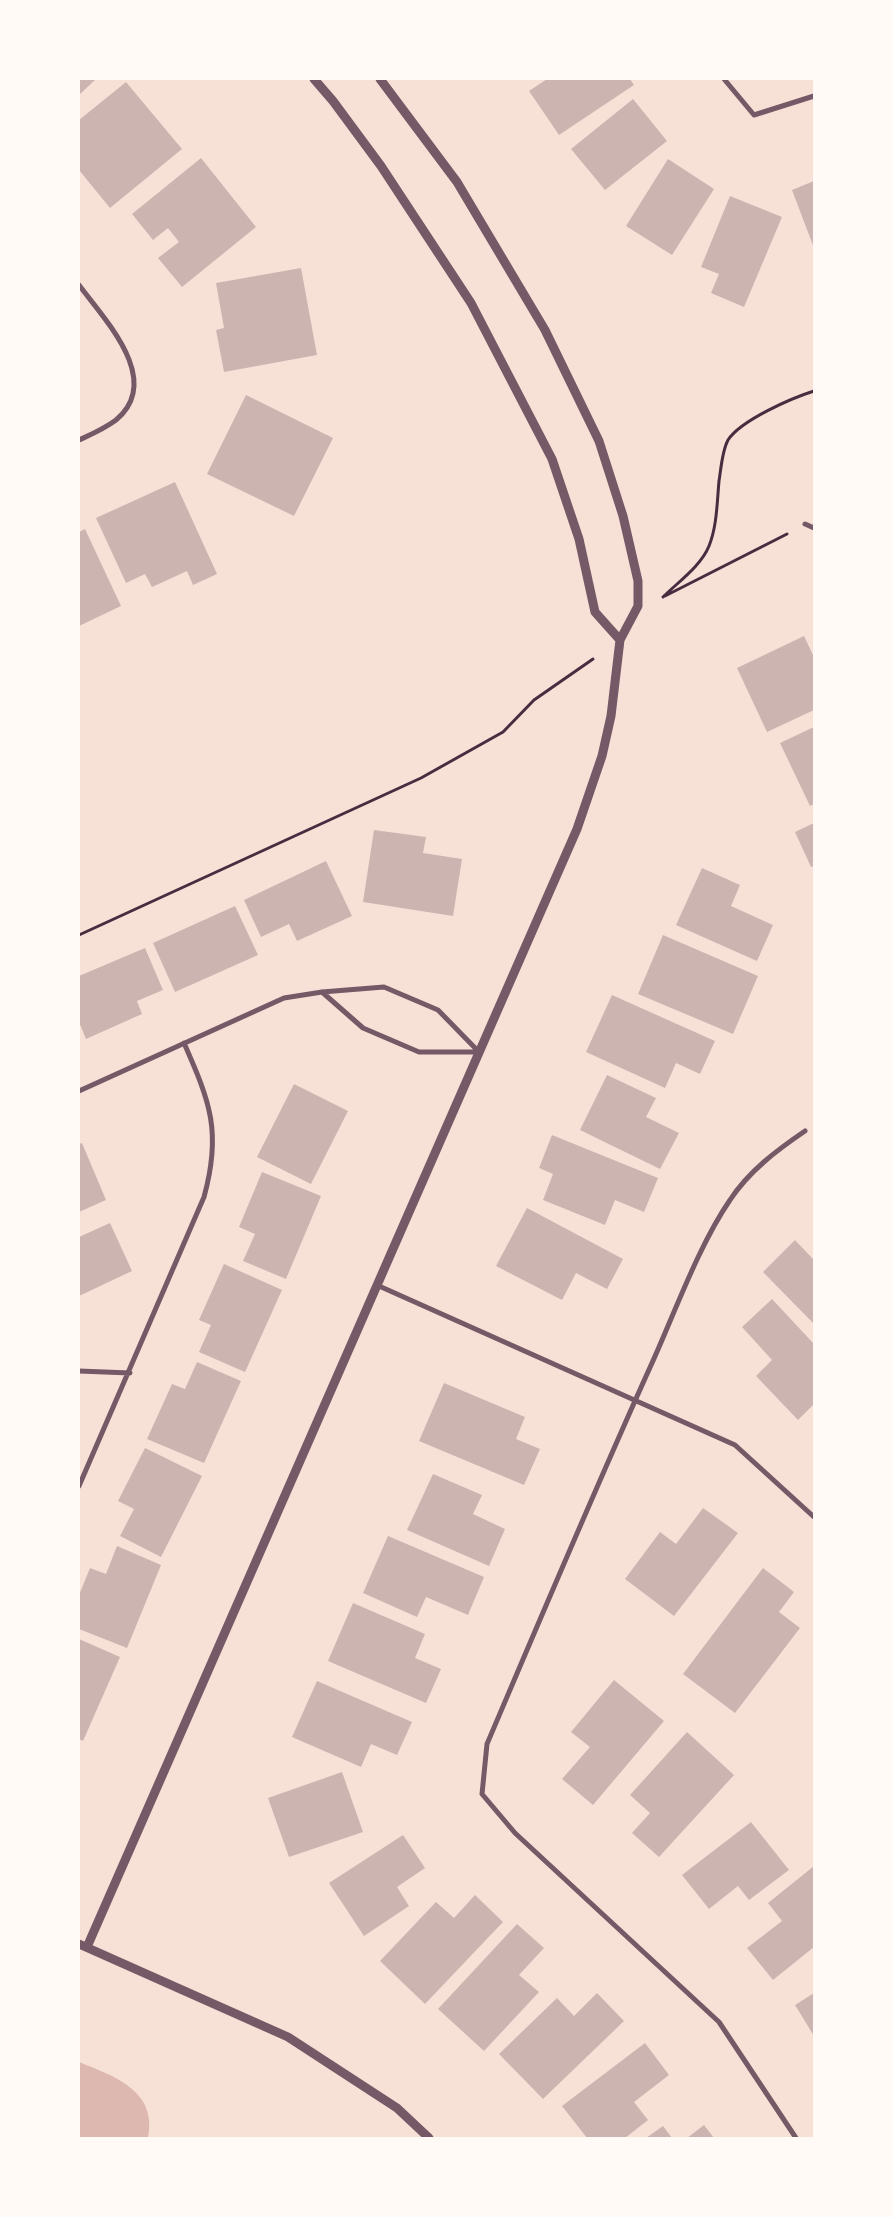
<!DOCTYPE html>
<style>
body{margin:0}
#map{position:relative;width:893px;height:2217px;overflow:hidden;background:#f7e1d7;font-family:Inter,sans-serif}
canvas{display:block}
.frame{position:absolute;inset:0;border:80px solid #fffaf5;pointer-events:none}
</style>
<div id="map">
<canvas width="893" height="2217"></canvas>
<div class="frame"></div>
</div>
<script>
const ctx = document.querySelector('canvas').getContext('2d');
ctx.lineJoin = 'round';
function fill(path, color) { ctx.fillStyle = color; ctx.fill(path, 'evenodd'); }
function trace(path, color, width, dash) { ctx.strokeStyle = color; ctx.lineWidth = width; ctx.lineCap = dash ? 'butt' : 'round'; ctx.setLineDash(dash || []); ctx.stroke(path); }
const water = new Path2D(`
 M79 2062C114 2076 158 2091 148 2138H79Z`);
const building = new Path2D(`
 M79 79H96L79 95Z
 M547 79H630L634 85 559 135 529 91Z
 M126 82 182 149 110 208 79 170V120Z
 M633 99 667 141 605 190 571 149Z
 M201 158 256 227 182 287 158 258 179 242 168 228 153 240 132 214Z
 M668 159 714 189 672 255 626 226Z
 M814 181V248L792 190Z
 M730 196 782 217 744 307 711 293 719 274 701 267Z
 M301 268 317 355 224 372 216 330 224 328 216 283Z
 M246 395 333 438 294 516 207 474Z
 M175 482 217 574 193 585 187 571 152 587 145 574 126 583 96 518Z
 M85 529 121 606 79 626V532Z
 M804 636 814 657V710L767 732 737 668Z
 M814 727V804L810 806 780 743Z
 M814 823V866L811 867 795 832Z
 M374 830 426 837 423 853 462 859 453 916 363 902Z
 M326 861 352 916 297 941 289 924 261 937 244 900Z
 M702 868 740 885 731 906 773 925 757 961 676 925Z
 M235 906 258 955 175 992 153 943Z
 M663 935 758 976 733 1034 638 994Z
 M145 948 163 990 137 1001 142 1014 86 1039 79 1022V976Z
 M612 995 715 1041 700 1074 676 1063 665 1088 586 1052Z
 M607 1075 656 1098 646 1117 679 1133 660 1169 580 1130Z
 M294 1084 348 1111 311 1184 257 1157Z
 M552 1135 658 1178 644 1212 615 1200 605 1225 543 1200 553 1174 539 1168Z
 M82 1143 106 1200 79 1212V1144Z
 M262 1172 321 1196 286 1279 243 1261 255 1234 239 1227Z
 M527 1208 623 1259 607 1289 576 1273 562 1300 496 1266Z
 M110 1223 132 1271 79 1296V1237Z
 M795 1240 814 1260V1324L763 1272Z
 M224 1264 282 1290 245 1372 199 1352 211 1325 199 1320Z
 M772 1299 814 1344V1404L798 1420 756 1376 772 1360 742 1327Z
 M197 1362 241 1381 204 1463 147 1439 172 1384 185 1389Z
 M444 1383 525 1417 516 1439 540 1449 524 1485 419 1441Z
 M145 1448 202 1476 161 1557 120 1536 134 1509 118 1501Z
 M433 1474 482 1495 473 1514 505 1529 489 1566 407 1530Z
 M703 1508 738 1533 674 1616 625 1579 660 1532 676 1544Z
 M388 1536 484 1577 468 1615 426 1597 417 1617 363 1593Z
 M117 1546 161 1565 127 1648 79 1629V1595L90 1568 106 1574Z
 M763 1568 794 1592 779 1612 800 1628 735 1713 683 1674Z
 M353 1603 425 1634 415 1658 441 1669 426 1703 328 1661Z
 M79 1639 120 1657 83 1741 79 1739Z
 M614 1680 664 1721 593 1805 562 1779 590 1747 571 1732Z
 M317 1681 412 1722 397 1755 371 1744 361 1767 292 1737Z
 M687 1732 734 1775 659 1857 632 1833 650 1813 630 1795Z
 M342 1772 363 1832 289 1857 268 1798Z
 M751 1822 789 1870 749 1900 738 1886 709 1909 682 1875Z
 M403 1835 425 1868 397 1887 409 1906 364 1936 329 1883Z
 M814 1866V1947L773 1980 747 1948 782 1921 768 1903Z
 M475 1895 503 1922 425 2004 380 1961 436 1902 454 1918Z
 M517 1924 544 1948 519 1975 539 1992 484 2051 438 2009Z
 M597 1993 624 2021 543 2099 499 2054 557 1998 574 2016Z
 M814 1993V2036L795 2005Z
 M645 2043 669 2075 634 2102 648 2120 625 2138H587L562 2106Z
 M704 2125 714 2138H687Z
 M663 2126 672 2138H646Z`);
const path = new Path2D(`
 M665 596 787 534
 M663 597C678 582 701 566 709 546 717 526 717 503 719 481 721 469 722 451 728 440 741 420 792 398 814 391
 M79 935 421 778 503 732 534 700 593 659`);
const minor = new Path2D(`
 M724 79 754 115 814 96
 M79 285C104 319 164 380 116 420 104 429 92 434 79 440
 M805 524 814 528
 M322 992 363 1028 419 1052H479
 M79 1091 284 998 322 992 384 987 438 1010 479 1052
 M379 1286 735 1445 814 1517
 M79 1371 130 1373
 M79 1486 204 1197C222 1132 210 1102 184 1043
 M796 2138 719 2022 515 1833 482 1794 487 1744C541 1617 595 1489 652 1363 675 1312 699 1245 730 1200 749 1171 777 1150 805 1131`);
const tertiary = new Path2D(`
 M314 79 333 101 381 166 471 303 552 459 579 539 595 612 620 640
 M79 1944 288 2037 397 2108 429 2138
 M87 1947 577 829 602 756 611 716 620 640 638 606V581L623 516 599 441 545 330 457 182 380 79`);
fill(water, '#dcb8b0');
fill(building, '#ccb4b1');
trace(path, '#4a2c40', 3);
trace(minor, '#755966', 5);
trace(tertiary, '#755966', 9);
</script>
